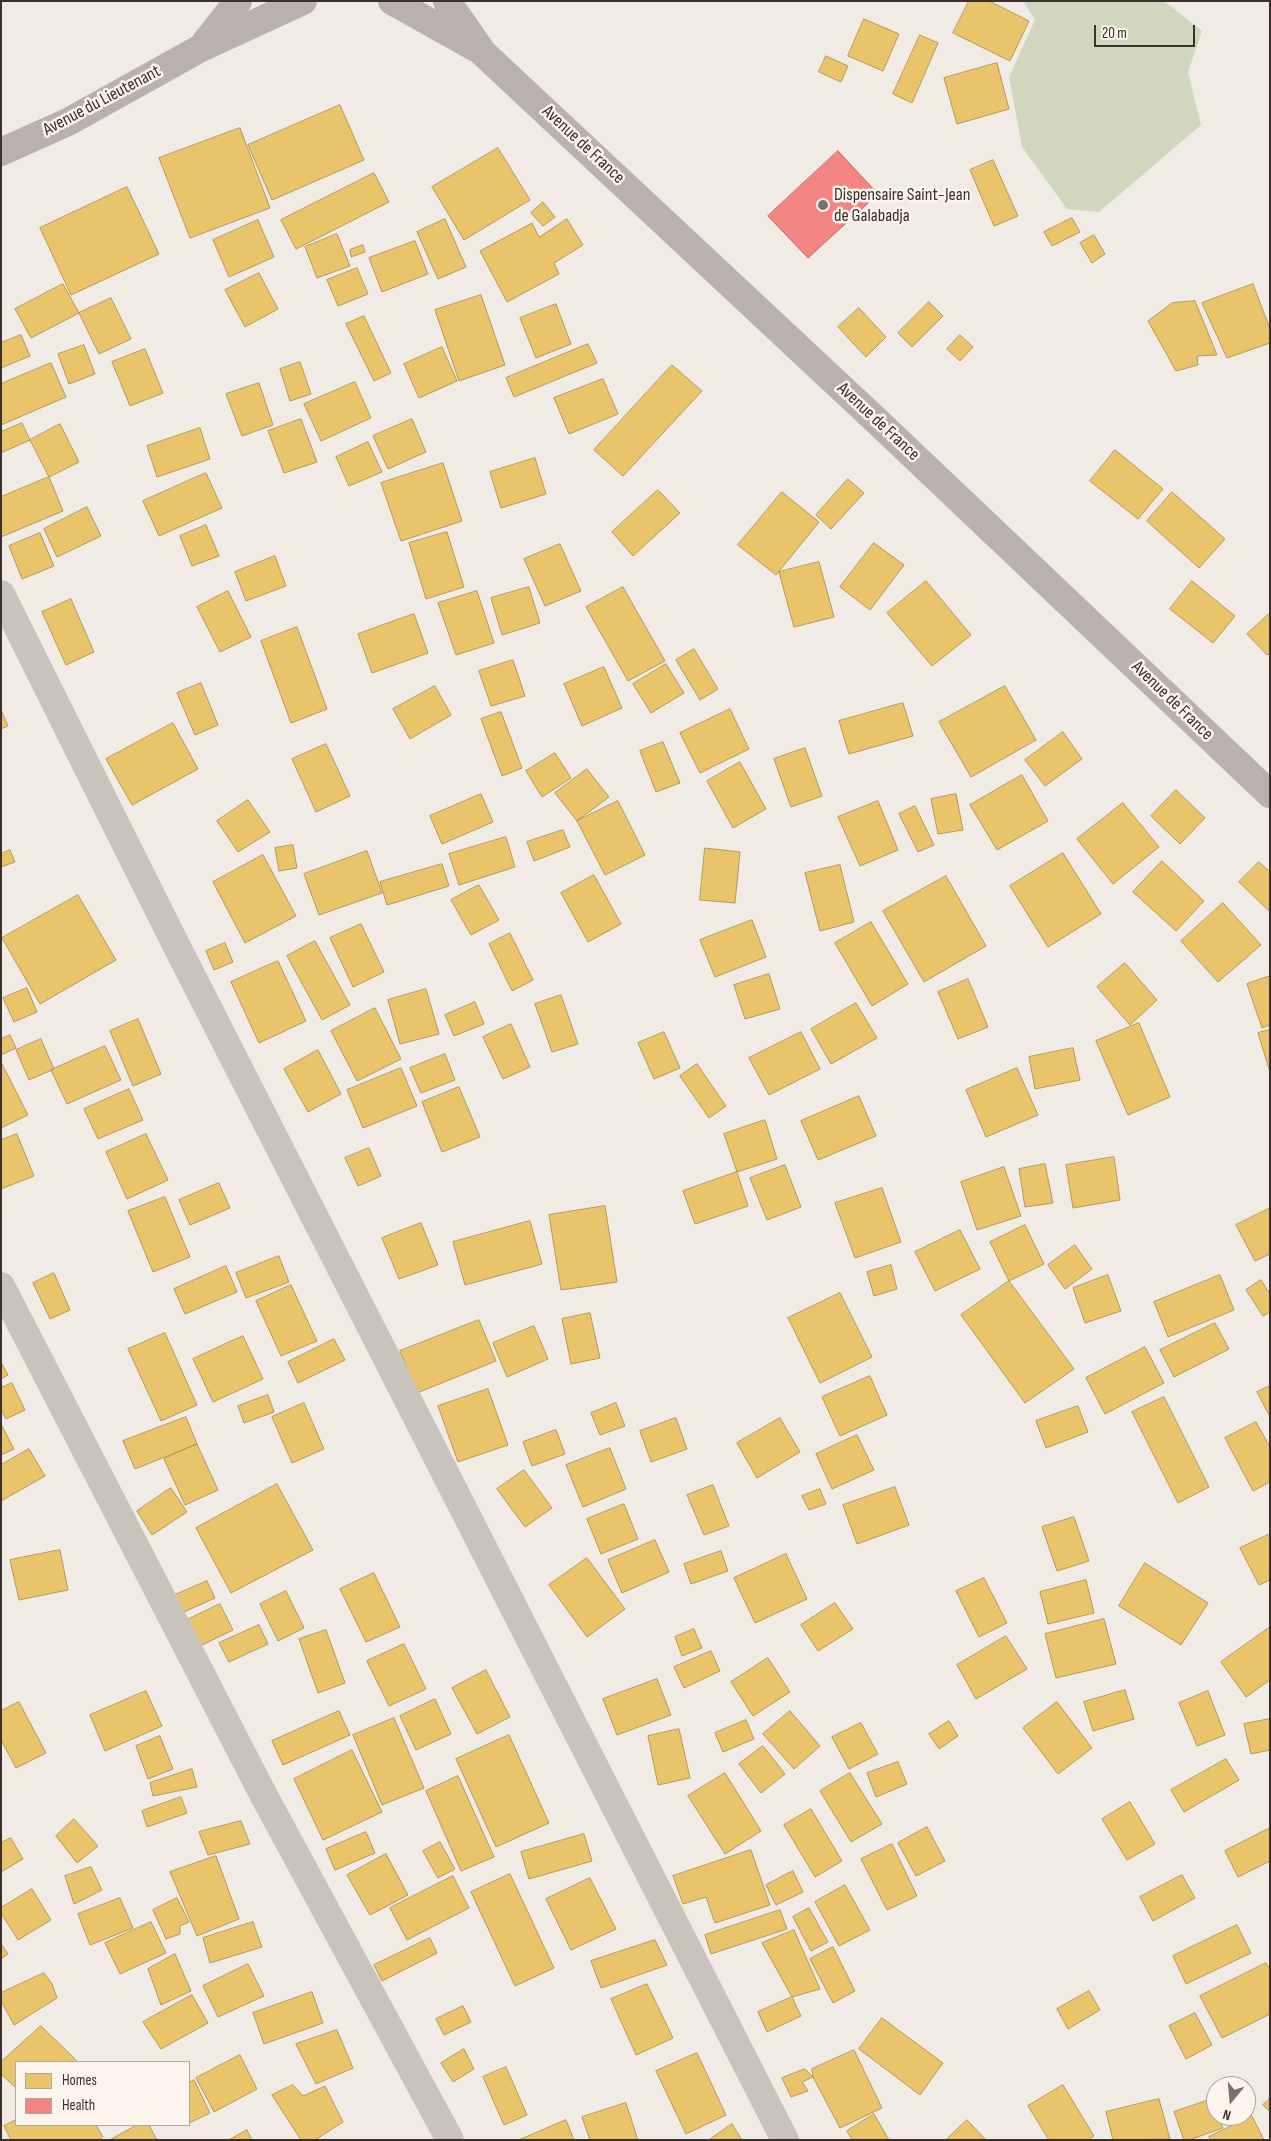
<!DOCTYPE html>
<style>
body{margin:0}
#map{position:relative;width:1271px;height:2141px;overflow:hidden;background:#f0ebe5;font-family:"Sofia Sans Condensed",sans-serif}
canvas{display:block}
.frame{position:absolute;inset:0;border:2px solid #3b302b;pointer-events:none}
.legend{position:absolute;left:15px;top:2061px;width:175px;height:65px;box-sizing:border-box;background:#fbf5ee;border:1px solid #aea6a0;margin:0;padding:6px 9px;list-style:none;font-size:15px;color:#3b302b}
.legend li{display:flex;align-items:center;gap:10px;height:25px}
.legend b{width:25px;border:1px solid #aea6a0}
.north{position:absolute;left:1206px;top:2076px;width:50px;height:50px;box-sizing:border-box;background:#fbf5ee;border:1px solid #aea6a0;border-radius:50%;rotate:197deg;font-size:14px;font-weight:700;line-height:20px;text-align:center;color:#3b302b}
.north::after{content:'';display:block;margin:auto;width:18px;height:22px;background:#7a716c;clip-path:polygon(50% 0,100% 100%,50% 72%,0 100%)}
.scale{position:absolute;left:1094px;top:25px;width:101px;height:22px;box-sizing:border-box;border:2px solid #3b302b;border-top:0;padding-left:6px;font-size:15px;line-height:18px;white-space:nowrap;color:#3b302b;-webkit-text-stroke:4px #fbf5ee;paint-order:stroke}
</style>
<div id="map">
<canvas width="1271" height="2141"></canvas>
<div class="frame"></div>
<ul class="legend">
<li><b style="height:14px;background:#e9c46a"></b>Homes</li>
<li><b style="height:14px;background:#f28482"></b>Health</li>
</ul>
<div class="north">N</div>
<div class="scale">20 m</div>
</div>
<script>
const ctx = document.querySelector('canvas').getContext('2d');
ctx.lineJoin = 'round';
function fill(path, color) { ctx.fillStyle = color; ctx.fill(path, 'evenodd'); }
function trace(path, color, width, dash) { ctx.strokeStyle = color; ctx.lineWidth = width; ctx.lineCap = dash ? 'butt' : 'round'; ctx.setLineDash(dash || []); ctx.stroke(path); }
function label(font, color, halo, rows, align = 'center') {
  ctx.font = font + ' "Sofia Sans Condensed",sans-serif'; ctx.lineWidth = 5; ctx.setLineDash([]); ctx.textBaseline = 'middle'; ctx.strokeStyle = halo; ctx.fillStyle = color; for (const [text, x, y, turn = 0] of rows) {
    ctx.save(); ctx.translate(x, y); ctx.rotate((+turn || 0) * Math.PI / 180); ctx.textAlign = isNaN(turn) ? turn : align; if (halo) ctx.strokeText(text, 0, 0); ctx.fillText(text, 0, 0); ctx.restore();
  }
}
const green = new Path2D(`
 M1023 1H1164L1202 31 1188 72 1201 125 1099 212 1067 209 1022 147 1009 77 1035 20Z`);
const homes = new Path2D(`
 M969 1H989L1029 21 1010 61 953 33Z
 M864 19 899 34 883 71 848 56Z
 M920 35 938 43 912 103 893 94Z
 M826 56 848 66 841 82 819 72Z
 M997 63 1009 109 957 124 944 78Z
 M340 105 364 160 272 200 248 145Z
 M240 128 270 208 190 238 159 158Z
 M498 148 530 200 464 240 432 187Z
 M993 160 1018 216 994 226 970 170Z
 M374 173 389 202 296 249 281 220Z
 M127 187 159 254 71 295 40 228Z
 M543 202 555 217 543 226 531 213Z
 M1072 218 1080 232 1052 246 1044 232Z
 M445 219 466 267 438 279 417 232Z
 M567 219 583 245 554 263 559 274 507 302 480 251 532 223 539 237Z
 M258 220 274 257 229 277 213 240Z
 M337 234 350 266 317 278 305 247Z
 M1094 235 1105 254 1092 263 1080 243Z
 M415 241 428 274 382 292 369 258Z
 M363 245 365 252 351 257 350 250Z
 M357 268 368 294 338 306 327 280Z
 M259 273 278 309 245 327 225 290Z
 M63 284 79 313 31 338 15 309Z
 M1253 284 1270 329V343L1227 358 1202 303Z
 M481 295 505 365 459 381 435 310Z
 M111 298 131 339 99 354 79 313Z
 M1195 301 1217 355 1197 356 1198 365 1176 371 1148 321 1172 303Z
 M929 302 943 316 912 347 898 333Z
 M556 304 571 344 536 358 520 318Z
 M859 308 886 337 866 357 838 327Z
 M364 316 391 373 374 381 346 324Z
 M21 335 30 356 1 368V343Z
 M960 335 973 347 960 361 947 349Z
 M588 344 597 363 514 397 506 378Z
 M84 345 95 374 69 384 58 354Z
 M442 347 457 381 419 398 404 364Z
 M145 349 163 393 130 406 112 362Z
 M300 362 311 394 290 401 280 369Z
 M51 363 66 397 1 425V384Z
 M672 365 702 391 623 476 594 450Z
 M603 379 618 414 569 434 554 398Z
 M355 382 371 418 321 441 304 404Z
 M259 383 273 425 242 436 226 394Z
 M301 419 317 462 284 473 268 431Z
 M412 419 426 452 388 469 373 436Z
 M22 423 30 440 1 453V432Z
 M60 424 79 462 49 477 30 440Z
 M200 428 210 459 157 477 147 446Z
 M368 442 382 472 349 486 336 457Z
 M1115 450 1163 489 1138 519 1090 481Z
 M535 458 546 494 501 508 490 472Z
 M443 463 462 521 401 541 381 483Z
 M206 473 222 508 159 536 143 501Z
 M49 477 63 511 1 537V497Z
 M848 479 864 493 831 529 816 515Z
 M658 490 680 513 633 556 612 532Z
 M782 492 819 522 776 575 738 545Z
 M1172 492 1225 539 1199 568 1147 521Z
 M87 507 101 536 57 557 44 529Z
 M206 525 219 556 192 566 180 536Z
 M447 532 464 587 426 599 409 543Z
 M40 533 54 566 22 579 9 546Z
 M874 543 904 565 870 610 840 587Z
 M560 544 581 591 545 606 524 559Z
 M275 556 286 586 246 601 235 572Z
 M819 562 834 617 794 627 779 572Z
 M926 581 971 635 932 666 887 613Z
 M1192 581 1235 616 1213 643 1170 609Z
 M529 587 540 623 502 635 491 598Z
 M623 587 665 661 628 681 586 607Z
 M228 591 251 637 220 652 197 607Z
 M477 591 494 643 456 655 438 603Z
 M71 599 94 652 66 665 42 612Z
 M1270 613V653L1267 655 1247 634Z
 M414 614 428 653 372 673 358 634Z
 M297 627 327 709 291 723 261 641Z
 M694 649 718 689 700 700 676 660Z
 M513 660 525 696 491 706 479 671Z
 M666 664 684 693 651 713 633 684Z
 M604 667 622 708 582 726 564 684Z
 M201 683 218 725 195 735 177 693Z
 M435 686 451 715 410 739 393 709Z
 M1005 686 1036 740 971 777 939 722Z
 M903 703 913 736 849 754 839 721Z
 M730 709 749 749 700 773 680 733Z
 M1 710 8 726 1 729Z
 M501 712 522 768 502 776 481 719Z
 M173 723 198 769 132 805 106 759Z
 M1063 732 1082 759 1045 786 1025 760Z
 M663 742 680 783 656 792 640 751Z
 M326 744 350 796 316 812 292 759Z
 M805 748 822 796 791 807 774 759Z
 M555 753 571 778 542 797 526 771Z
 M740 762 766 809 733 828 707 781Z
 M587 769 609 797 577 821 555 793Z
 M1022 775 1048 821 997 850 970 805Z
 M1176 790 1205 818 1180 844 1151 816Z
 M481 794 493 822 442 844 430 816Z
 M956 794 963 830 938 834 931 799Z
 M248 800 270 832 238 852 217 821Z
 M618 801 645 855 605 875 577 821Z
 M878 801 898 850 860 866 838 817Z
 M1123 803 1159 847 1113 884 1077 839Z
 M915 806 934 845 918 852 899 814Z
 M563 830 570 847 534 861 527 842Z
 M506 837 515 867 459 885 449 854Z
 M293 845 297 868 279 871 275 848Z
 M705 848 740 852 735 903 700 900Z
 M10 850 15 862 1 867V854Z
 M367 851 382 893 319 915 304 874Z
 M1063 853 1101 914 1048 947 1010 886Z
 M263 855 296 916 245 943 213 882Z
 M1162 861 1204 901 1176 931 1133 892Z
 M1259 862 1270 872V912L1239 882Z
 M442 864 449 886 387 905 380 882Z
 M840 865 854 922 820 931 805 873Z
 M594 875 621 924 588 942 561 893Z
 M946 876 986 946 924 982 883 911Z
 M479 885 499 920 471 935 451 900Z
 M78 895 116 960 40 1004 2 938Z
 M1223 903 1261 945 1218 982 1181 941Z
 M752 920 766 957 715 977 700 940Z
 M871 922 908 984 872 1006 835 943Z
 M361 924 384 972 353 987 330 938Z
 M510 933 533 980 512 991 489 944Z
 M315 941 350 1005 322 1020 287 956Z
 M225 943 233 962 214 970 206 951Z
 M278 961 306 1021 259 1043 231 982Z
 M1125 963 1157 1000 1130 1025 1097 987Z
 M769 974 780 1009 745 1019 734 985Z
 M1270 976V1025L1262 1028 1247 984Z
 M968 979 988 1027 958 1039 938 992Z
 M27 988 37 1012 14 1022 3 998Z
 M426 989 439 1034 400 1044 388 1000Z
 M561 995 578 1044 552 1052 535 1004Z
 M475 1002 484 1024 454 1036 445 1015Z
 M856 1003 877 1038 831 1064 811 1029Z
 M375 1008 401 1059 357 1081 331 1031Z
 M138 1019 161 1074 133 1086 110 1031Z
 M1139 1023 1170 1097 1128 1115 1096 1041Z
 M511 1024 530 1067 503 1079 483 1037Z
 M1270 1030V1072L1258 1033Z
 M664 1032 680 1068 654 1079 638 1043Z
 M801 1032 820 1069 769 1095 749 1058Z
 M10 1035 16 1048 1 1055V1039Z
 M41 1039 54 1069 29 1080 16 1050Z
 M105 1046 121 1080 67 1104 51 1070Z
 M1073 1048 1080 1080 1035 1089 1029 1057Z
 M318 1050 341 1094 308 1112 284 1069Z
 M445 1054 455 1080 421 1093 410 1068Z
 M1 1062 28 1115 1 1128Z
 M697 1064 726 1106 709 1118 680 1076Z
 M401 1068 417 1106 363 1128 347 1090Z
 M1017 1068 1038 1115 986 1137 966 1090Z
 M459 1087 480 1137 442 1152 422 1102Z
 M129 1089 143 1120 98 1139 84 1109Z
 M859 1096 876 1136 818 1160 801 1121Z
 M765 1120 777 1159 737 1172 724 1134Z
 M17 1134 34 1176 1 1189V1140Z
 M146 1134 168 1180 127 1199 106 1152Z
 M369 1148 381 1176 358 1186 345 1158Z
 M1114 1157 1120 1200 1073 1208 1066 1165Z
 M1045 1164 1053 1203 1025 1207 1019 1169Z
 M785 1165 801 1207 767 1220 750 1178Z
 M1004 1167 1021 1216 977 1230 961 1182Z
 M737 1172 748 1206 695 1224 683 1191Z
 M219 1183 230 1208 190 1225 179 1200Z
 M882 1188 901 1242 855 1258 835 1203Z
 M165 1197 190 1257 153 1272 128 1211Z
 M605 1206 617 1282 561 1290 549 1215Z
 M1270 1208V1254L1255 1261 1236 1225Z
 M530 1221 542 1264 465 1285 453 1242Z
 M421 1223 438 1265 399 1279 382 1238Z
 M1025 1225 1044 1264 1009 1281 990 1242Z
 M960 1230 980 1269 935 1291 915 1252Z
 M1075 1245 1092 1269 1065 1289 1048 1265Z
 M279 1256 289 1282 246 1298 236 1273Z
 M891 1265 897 1289 874 1296 867 1272Z
 M226 1266 237 1292 185 1314 174 1289Z
 M54 1273 70 1310 50 1319 33 1283Z
 M1108 1275 1121 1311 1085 1323 1073 1288Z
 M1220 1275 1234 1310 1168 1337 1154 1302Z
 M1261 1280 1270 1294V1312L1263 1316 1246 1290Z
 M1009 1281 1074 1369 1025 1403 961 1315Z
 M291 1285 317 1341 281 1356 256 1301Z
 M840 1293 872 1357 820 1383 788 1318Z
 M590 1313 600 1358 571 1364 562 1319Z
 M479 1320 496 1361 417 1393 400 1351Z
 M1215 1323 1229 1349 1174 1377 1160 1350Z
 M534 1326 548 1359 507 1377 493 1343Z
 M165 1333 197 1405 161 1421 128 1349Z
 M243 1336 263 1379 213 1402 193 1359Z
 M334 1339 345 1360 298 1383 288 1362Z
 M1145 1347 1164 1383 1105 1414 1086 1378Z
 M1 1362 8 1375 1 1379Z
 M870 1376 887 1415 840 1436 822 1397Z
 M12 1383 25 1410 6 1419 1 1409V1388Z
 M1270 1386V1417L1257 1392Z
 M488 1389 508 1445 458 1462 438 1406Z
 M268 1395 274 1412 244 1423 238 1406Z
 M1164 1397 1209 1487 1178 1503 1132 1412Z
 M304 1403 324 1449 292 1463 272 1417Z
 M616 1403 625 1426 600 1435 591 1413Z
 M1078 1406 1088 1432 1046 1448 1036 1421Z
 M186 1417 197 1444 135 1469 123 1441Z
 M676 1418 687 1449 651 1462 640 1431Z
 M780 1418 800 1452 757 1478 737 1443Z
 M1256 1422 1270 1447V1482L1253 1491 1225 1438Z
 M1 1424 14 1449 1 1455Z
 M556 1430 565 1454 532 1466 523 1442Z
 M857 1435 874 1470 832 1489 816 1454Z
 M197 1444 218 1490 185 1505 164 1459Z
 M610 1448 626 1489 583 1507 566 1465Z
 M29 1449 45 1476 1 1501V1465Z
 M524 1470 552 1508 525 1527 497 1489Z
 M277 1484 313 1550 231 1593 196 1528Z
 M713 1485 729 1526 704 1535 687 1495Z
 M895 1487 909 1525 857 1544 843 1505Z
 M171 1488 187 1512 152 1535 137 1511Z
 M820 1489 826 1504 809 1510 802 1496Z
 M624 1504 638 1539 601 1554 587 1519Z
 M1074 1517 1089 1561 1057 1571 1042 1527Z
 M1270 1534V1580L1259 1585 1240 1548Z
 M655 1540 669 1572 622 1593 608 1560Z
 M60 1550 68 1590 19 1600 10 1560Z
 M721 1551 728 1571 691 1584 684 1564Z
 M786 1554 807 1599 755 1623 734 1578Z
 M587 1558 625 1609 587 1637 549 1585Z
 M1145 1563 1208 1603 1181 1645 1119 1606Z
 M374 1573 400 1627 366 1642 340 1589Z
 M984 1578 1007 1623 979 1637 956 1591Z
 M1086 1580 1094 1613 1048 1624 1040 1592Z
 M207 1581 215 1598 184 1612 175 1595Z
 M286 1591 304 1628 278 1641 260 1604Z
 M835 1603 853 1629 818 1651 801 1625Z
 M220 1604 233 1630 200 1646 187 1620Z
 M1104 1619 1116 1664 1056 1678 1045 1634Z
 M259 1625 268 1644 229 1662 219 1643Z
 M1270 1627V1680L1246 1697 1221 1662Z
 M694 1629 702 1648 682 1656 675 1637Z
 M326 1630 345 1683 318 1693 299 1639Z
 M1006 1636 1027 1669 976 1699 957 1665Z
 M404 1644 426 1689 389 1706 367 1661Z
 M711 1651 720 1671 684 1688 674 1667Z
 M768 1658 790 1692 753 1716 731 1682Z
 M486 1670 510 1717 477 1734 452 1688Z
 M657 1679 671 1715 617 1735 603 1699Z
 M1125 1690 1134 1719 1093 1731 1084 1702Z
 M146 1691 162 1726 105 1751 90 1715Z
 M1208 1691 1225 1735 1197 1746 1179 1703Z
 M435 1699 451 1734 416 1750 400 1716Z
 M19 1702 46 1753 16 1768 1 1740V1711Z
 M1057 1702 1092 1748 1058 1774 1023 1728Z
 M339 1711 350 1735 283 1765 272 1741Z
 M790 1711 820 1746 794 1769 763 1734Z
 M394 1718 424 1788 382 1805 353 1735Z
 M1270 1719V1750L1251 1754 1244 1724Z
 M746 1720 754 1739 723 1752 715 1733Z
 M949 1721 958 1736 939 1749 929 1734Z
 M861 1723 878 1754 849 1769 832 1737Z
 M679 1729 690 1778 658 1785 648 1736Z
 M509 1735 549 1823 496 1847 456 1759Z
 M160 1736 173 1769 148 1779 136 1746Z
 M763 1746 785 1774 761 1793 739 1764Z
 M352 1750 382 1812 323 1840 294 1779Z
 M1226 1759 1239 1780 1184 1812 1171 1790Z
 M898 1762 907 1784 876 1797 867 1773Z
 M192 1769 197 1787 153 1796 150 1783Z
 M725 1773 761 1831 725 1854 688 1796Z
 M850 1773 882 1824 851 1842 820 1791Z
 M458 1776 494 1857 461 1871 426 1791Z
 M181 1797 187 1813 147 1827 142 1811Z
 M1130 1802 1155 1844 1127 1860 1102 1819Z
 M811 1809 842 1861 815 1877 784 1825Z
 M74 1819 98 1846 77 1863 56 1836Z
 M241 1821 250 1844 208 1855 199 1832Z
 M927 1827 945 1861 916 1876 898 1843Z
 M1270 1828V1861L1238 1877 1225 1851Z
 M366 1832 375 1853 335 1870 326 1849Z
 M584 1834 592 1861 529 1879 521 1852Z
 M11 1838 23 1859 1 1872V1843Z
 M440 1842 455 1869 438 1878 423 1851Z
 M892 1844 917 1896 887 1910 861 1859Z
 M751 1850 770 1905 715 1923 706 1897 683 1904 673 1876Z
 M386 1854 408 1895 370 1915 347 1875Z
 M216 1856 239 1919 197 1936 170 1872Z
 M91 1867 102 1890 74 1904 65 1876Z
 M793 1871 803 1892 776 1905 766 1885Z
 M510 1874 554 1968 515 1986 471 1892Z
 M1182 1875 1195 1898 1153 1921 1140 1897Z
 M453 1876 469 1908 407 1940 390 1908Z
 M590 1878 616 1929 571 1950 546 1899Z
 M845 1885 870 1930 839 1946 815 1902Z
 M32 1889 51 1920 18 1940 1 1913V1908Z
 M120 1898 133 1928 90 1945 78 1914Z
 M177 1898 189 1922 180 1926V1934L166 1939 153 1910Z
 M809 1908 828 1942 811 1951 793 1917Z
 M780 1910 787 1929 711 1954 705 1935Z
 M151 1922 166 1953 120 1974 105 1943Z
 M253 1922 262 1947 210 1963 203 1938Z
 M1237 1925 1251 1953 1186 1984 1173 1956Z
 M794 1930 820 1989 792 1997 762 1943Z
 M430 1938 437 1953 382 1981 374 1965Z
 M655 1940 667 1965 601 1988 591 1961Z
 M1 1944 8 1954 1 1959Z
 M833 1947 855 1991 833 2003 810 1959Z
 M175 1954 191 1991 161 2005 148 1969Z
 M1266 1963 1270 1969V2014L1222 2038 1200 1996Z
 M248 1964 264 1996 218 2017 203 1986Z
 M44 1973 52 1984 57 1998 14 2025 1 2001V1993Z
 M647 1984 673 2038 636 2055 611 1999Z
 M1089 1991 1100 2010 1068 2029 1057 2009Z
 M312 1992 323 2023 264 2044 253 2013Z
 M192 1995 208 2023 161 2049 143 2022Z
 M792 1997 801 2016 767 2032 758 2012Z
 M463 2006 471 2022 444 2035 436 2019Z
 M1195 2013 1212 2045 1186 2059 1169 2026Z
 M882 2018 943 2063 920 2095 859 2049Z
 M41 2026 78 2062H16V2088L1 2074V2062Z
 M337 2030 353 2068 316 2084 296 2044Z
 M464 2049 474 2069 453 2082 441 2063Z
 M854 2050 882 2108 840 2128 813 2077 812 2069Z
 M697 2053 726 2115 686 2134 656 2071Z
 M240 2055 257 2089 214 2112 196 2078Z
 M506 2067 527 2115 504 2125 483 2077Z
 M805 2069 813 2077 802 2082 808 2091 791 2097 782 2078Z
 M194 2080 210 2113 189 2123V2083Z
 M293 2085 303 2096 325 2086 343 2122 315 2140H301L272 2095Z
 M1063 2085 1094 2136 1088 2140H1049L1028 2106Z
 M1270 2098V2112L1263 2105Z
 M1159 2099 1170 2139 1113 2140 1106 2112Z
 M1212 2099 1216 2116H1218L1223 2128 1189 2140H1184L1174 2112Z
 M626 2103 638 2140H590L582 2117Z
 M874 2114 889 2140H852L847 2131Z
 M1252 2116 1264 2140H1211L1209 2137Z
 M16 2120V2125H96L103 2137 98 2140H11L4 2126Z
 M566 2120 574 2140H519Z
 M967 2120 986 2140H946Z
 M732 2124 742 2140H709Z
 M137 2125H149L157 2140H110Z
 M247 2130 252 2140H229Z`);
const health = new Path2D(`
 M838 151 878 194 808 258 768 216Z`);
const minor = new Path2D(`
 M1 594 170 933 785 2140
 M1 1286 263 1794 450 2140`);
const major = new Path2D(`
 M392 1 476 48
 M447 1 483 53 880 424 1270 794
 M205 43 238 1
 M1 152 68 122 201 48 303 1`);
const markers = [
 [823,205,6,"#7a716c"]
];
const streetNames = [
 ["Avenue du Lieutenant",102,101,-28],
 ["Avenue de France",583,145,43],
 ["Avenue de France",878,422,43],
 ["Avenue de France",1172,701,44]
];
const poiNames = [
 ["Dispensaire Saint-Jean",834,195],
 ["de Galabadja",834,216]
];
fill(green, '#d1d6bf');
fill(homes, '#e9c46a');
trace(homes, '#b59857', 1);
fill(health, '#f28482');
trace(health, '#bb6b68', 1);
trace(minor, '#c9c3be', 28);
trace(major, '#b8b1ad', 28);
for (const [x, y, r, color] of markers) { const dot = new Path2D(); dot.arc(x, y, r, 0, 2 * Math.PI); ctx.fillStyle = color; ctx.fill(dot); trace(dot, '#fbf5ee', 2); }
label('18px', '#3b302b', '#fbf5ee', streetNames);
label('18px', '#3b302b', '#fbf5ee', poiNames, 'left');
</script>
